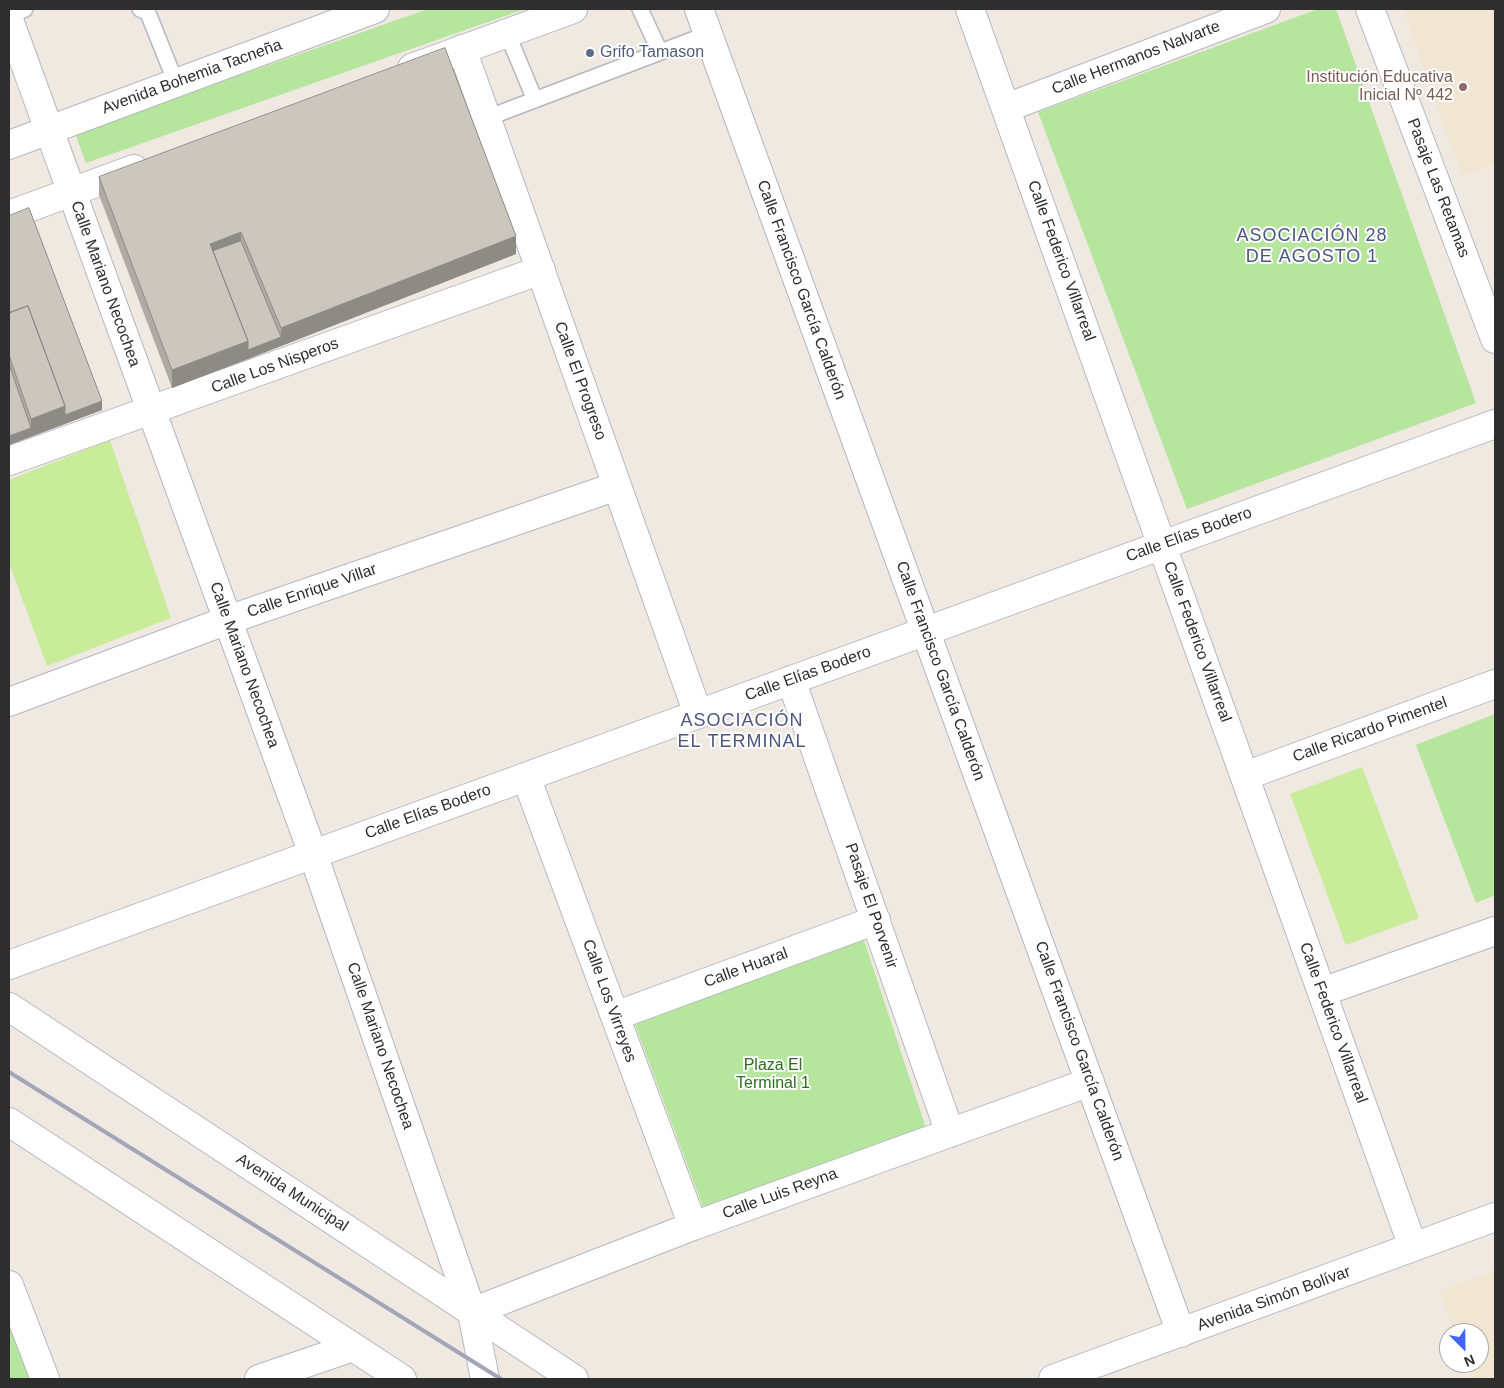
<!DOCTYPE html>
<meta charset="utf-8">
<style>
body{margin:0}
#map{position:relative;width:1504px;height:1388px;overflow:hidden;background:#efe9e1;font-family:Helvetica,sans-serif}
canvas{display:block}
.frame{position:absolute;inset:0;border:10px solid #2e2e2e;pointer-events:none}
.north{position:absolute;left:1439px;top:1323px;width:50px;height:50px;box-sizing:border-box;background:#fff;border:1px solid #ababab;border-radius:50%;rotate:157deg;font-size:14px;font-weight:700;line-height:20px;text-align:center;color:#2e2e2e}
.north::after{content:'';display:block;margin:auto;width:18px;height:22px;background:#4264fb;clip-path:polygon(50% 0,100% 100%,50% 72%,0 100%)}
</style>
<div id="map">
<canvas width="1504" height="1388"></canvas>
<div class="frame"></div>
<div class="north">N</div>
</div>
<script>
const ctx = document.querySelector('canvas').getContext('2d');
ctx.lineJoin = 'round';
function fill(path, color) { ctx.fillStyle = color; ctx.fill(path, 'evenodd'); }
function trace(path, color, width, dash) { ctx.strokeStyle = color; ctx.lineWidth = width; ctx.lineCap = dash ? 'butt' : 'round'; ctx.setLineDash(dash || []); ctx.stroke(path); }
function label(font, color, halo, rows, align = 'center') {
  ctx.font = font + ' Helvetica,sans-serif'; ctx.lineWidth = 4; ctx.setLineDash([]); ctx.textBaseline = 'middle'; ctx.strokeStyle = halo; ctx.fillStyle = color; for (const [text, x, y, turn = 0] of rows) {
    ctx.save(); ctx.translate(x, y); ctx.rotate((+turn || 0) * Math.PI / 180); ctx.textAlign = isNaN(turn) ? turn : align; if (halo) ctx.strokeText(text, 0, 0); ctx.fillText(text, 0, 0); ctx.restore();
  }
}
const education = new Path2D(`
 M1403 9H1495V164L1462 176Z
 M1495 1271V1379H1471L1466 1363H1479V1333H1455L1440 1291Z`);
const green = new Path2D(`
 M428 9H525L86 163 75 133Z
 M1318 9H1336L1476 403 1187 509 1038 112Z
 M1495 714V895L1476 903 1416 745Z
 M862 934 926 1128 704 1210 633 1019Z
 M9 1319 32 1379H9Z`);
const pitch = new Path2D(`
 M110 440 171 618 47 666 9 563V480Z
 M1362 767 1419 918 1346 945 1290 794Z`);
const service = new Path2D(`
 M140 9 148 13 176 83
 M640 9 660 52
 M9 17 25 9
 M507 33 535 100
 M487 118 708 34`);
const minor = new Path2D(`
 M699 9 1181 1333
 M970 9 1413 1247
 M1370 9 1495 339
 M462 49 698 714
 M1006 108 1266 9
 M9 461 541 270
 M791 680 950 1133
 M9 702 228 620 617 486
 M1245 776 1495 684
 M526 777 693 1226
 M9 965 1495 424
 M1322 992 1495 931
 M615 1016 876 920
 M472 1312 693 1226 1090 1082
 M259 1379 353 1347`);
const tertiary = new Path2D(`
 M9 20 313 854 472 1312 485 1379
 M9 1285 45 1379
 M1053 1379 1495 1217`);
const secondary = new Path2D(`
 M412 68 573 9
 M9 145 375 9
 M9 215 134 169
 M9 1007 574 1379
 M9 1122 402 1379`);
const rail = new Path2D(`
 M9 1072 501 1379`);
const wall = new Path2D(`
 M99 177 516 254 248 359 172 388 99 195Z
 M9 216 102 410 9 445Z`);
const shadedWall = new Path2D(`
 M241 232V250L213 260 210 244Z
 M516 236V254L248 359 172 388V370L248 341 281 337V328Z
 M102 401V410L9 445V436L31 428V419L65 406Z`);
const building = new Path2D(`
 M445 48 516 236 281 328 241 232 210 244 248 341 172 370 99 177Z
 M29 208 102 401 65 415V406L28 306 9 313V216Z
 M241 241 281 337 248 350V341L213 251Z
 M28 306 65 406 31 419 9 355V313Z
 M9 364 31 428 9 436Z`);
const markers = [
 [590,53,5,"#5c6f8a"],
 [1463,87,5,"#8d6e63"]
];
const serviceNames = [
 ["Grifo Tamason",600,53]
];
const streetNames = [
 ["Calle Hermanos Nalvarte",1136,58,-21],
 ["Avenida Bohemia Tacneña",192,77,-20],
 ["Pasaje Las Retamas",1438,188,69],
 ["Calle Federico Villarreal",1061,261,70],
 ["Calle Mariano Necochea",105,284,70],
 ["Calle Francisco García Calderón",801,290,70],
 ["Calle Los Nisperos",275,366,-20],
 ["Calle El Progreso",580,381,70],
 ["Calle Elías Bodero",1189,535,-20],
 ["Calle Enrique Villar",312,591,-19],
 ["Calle Federico Villarreal",1197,642,70],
 ["Calle Mariano Necochea",244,665,70],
 ["Calle Francisco García Calderón",940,671,70],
 ["Calle Elías Bodero",808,674,-20],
 ["Calle Ricardo Pimentel",1370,730,-20],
 ["Calle Elías Bodero",428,812,-20],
 ["Pasaje El Porvenir",871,906,71],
 ["Calle Huaral",746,968,-20],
 ["Calle Los Virreyes",609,1001,70],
 ["Calle Federico Villarreal",1333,1023,70],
 ["Calle Mariano Necochea",380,1046,71],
 ["Calle Francisco García Calderón",1079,1051,70],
 ["Avenida Municipal",292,1193,33],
 ["Calle Luis Reyna",780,1194,-20],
 ["Avenida Simón Bolívar",1274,1299,-20]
];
const educationNames = [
 ["Institución Educativa",1453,78],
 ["Inicial Nº 442",1453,96]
];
const parkNames = [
 ["Plaza El",773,1066],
 ["Terminal 1",773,1084]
];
const neighbourhoodNames = [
 ["ASOCIACIÓN 28",1312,236],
 ["DE AGOSTO 1",1312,257],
 ["ASOCIACIÓN",742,721],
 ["EL TERMINAL",742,742]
];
fill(education, '#f0e6d1');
fill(green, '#b6e59e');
fill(pitch, '#c9ec9a');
trace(service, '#b4b7c1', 18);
trace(minor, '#b4b7c1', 30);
trace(tertiary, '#b4b7c1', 30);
trace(secondary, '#b4b7c1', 30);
trace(service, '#fff', 15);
trace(minor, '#fff', 28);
trace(tertiary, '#fff', 28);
trace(secondary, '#fff', 28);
trace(rail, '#a3a6b8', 4);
fill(wall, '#afaba4');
fill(shadedWall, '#8e8b86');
fill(building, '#cbc7bf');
trace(building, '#8e8b86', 1);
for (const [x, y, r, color] of markers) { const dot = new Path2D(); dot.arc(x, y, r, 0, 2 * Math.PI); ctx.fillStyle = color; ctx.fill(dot); trace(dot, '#fff', 2); }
label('16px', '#4e5e75', '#fff', serviceNames, 'left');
label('16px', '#2e2e2e', '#fff', streetNames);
label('16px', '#785e54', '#fff', educationNames, 'right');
label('16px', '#2c6e1b', '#fff', parkNames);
ctx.letterSpacing = '1px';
label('18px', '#4d5680', '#fff', neighbourhoodNames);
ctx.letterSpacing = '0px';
</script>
